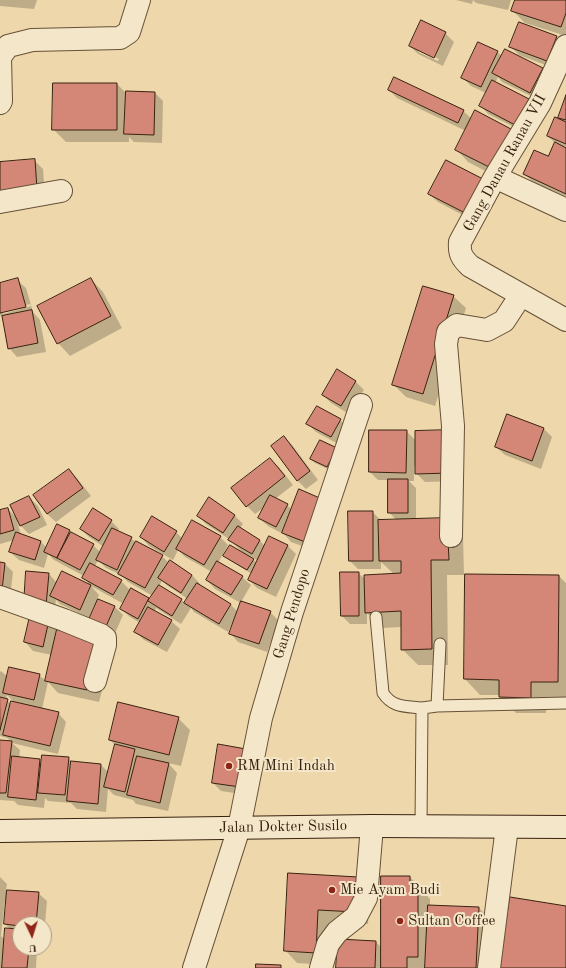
<!DOCTYPE html>
<style>
body{margin:0}
#map{position:relative;width:566px;height:968px;overflow:hidden;background:#eed8ab;font-family:"Old Standard TT",serif}
canvas{display:block}
.north{position:absolute;left:12px;top:916px;width:40px;height:40px;box-sizing:border-box;background:#f4e6c8;border:1px solid #a9987e;border-radius:50%;rotate:176deg;font-size:11px;font-weight:700;line-height:16px;text-align:center;color:#392210}
.north::after{content:'';display:block;margin:auto;width:14px;height:18px;background:#8f2418;clip-path:polygon(50% 0,100% 100%,50% 72%,0 100%)}
</style>
<div id="map">
<canvas width="566" height="968"></canvas>
<div class="north">U</div>
</div>
<script>
const ctx = document.querySelector('canvas').getContext('2d');
ctx.lineJoin = 'round';
function fill(path, color) { ctx.fillStyle = color; ctx.fill(path, 'evenodd'); }
function trace(path, color, width, dash) { ctx.strokeStyle = color; ctx.lineWidth = width; ctx.lineCap = dash ? 'butt' : 'round'; ctx.setLineDash(dash || []); ctx.stroke(path); }
function label(font, color, halo, rows, align = 'center') {
  ctx.font = font + ' "Old Standard TT",serif'; ctx.lineWidth = 4; ctx.setLineDash([]); ctx.textBaseline = 'middle'; ctx.strokeStyle = halo; ctx.fillStyle = color; for (const [text, x, y, turn = 0] of rows) {
    ctx.save(); ctx.translate(x, y); ctx.rotate((+turn || 0) * Math.PI / 180); ctx.textAlign = isNaN(turn) ? turn : align; if (halo) ctx.strokeText(text, 0, 0); ctx.fillText(text, 0, 0); ctx.restore();
  }
}
const shadow = new Path2D(`
 M0 0H37L34 9 0 6Z
 M456 0H473L472 4Z
 M473 0H511L508 10 476 3Z
 M516 0H566V36L525 23 513 11Z
 M421 22 445 33 454 42 443 66 418 54 410 46ZM418 50 439 59 438 61 418 52Z
 M556 37 565 46 556 69 519 55 511 47Z
 M497 52 502 56 543 69 551 77 539 100 502 82 498 77 495 83 528 100 536 108 524 132 488 114 480 105 486 93 471 86 462 77Z
 M117 84 127 94 155 93 163 101 162 143 134 142 129 137V142H66L53 129Z
 M389 90 463 111 472 119 510 130 523 142 503 180 468 162 456 149 466 131 397 98Z
 M566 98V197L533 182 524 174 548 157 555 143 548 136 563 122 559 117Z
 M34 160 43 169 45 197 0 163Z
 M446 161 474 221 438 202 429 194Z
 M91 279 103 292 122 328 70 356 58 343Z
 M17 280 26 288 33 312 40 320 46 352 17 357 9 348 3 318 0 315V284ZM30 304 31 306 3 314V312Z
 M453 296 466 308 435 406 406 397 393 384Z
 M337 371 356 382 364 390 349 414 331 403 323 395Z
 M508 415 544 429 552 437 541 469 505 455 496 447Z
 M340 420 349 428 340 445 316 432 308 424Z
 M406 431 458 481 425 482 416 473V466H414V481H409L416 488V520L447 519 463 535 464 575 559 576 566 583V697H547L546 713H516L500 697V695H480L465 679 466 575H447L448 665H418L402 649V627L382 628 367 613V624H350L342 616 358 573 365 579 394 574 381 562V569H358L350 561 372 512 381 520 397 521 389 512V480H378L370 472Z
 M284 437 293 446 318 480 306 489 297 480Z
 M341 453 332 471 315 463 311 459Z
 M270 459 279 467 293 485 275 499 287 505 292 510 313 550 291 542 285 535 268 526 259 518 266 506 255 514 247 506Z
 M69 470 77 478 91 496 56 522 47 514Z
 M29 497 38 506 47 525 29 534 21 526 18 521H17L21 535 41 542 47 548 70 531 73 534 93 545 101 553 104 547 89 537 81 529 111 521 119 529 118 532 131 538 136 543 162 556 169 563 170 561 192 575 200 584 199 586 231 605 238 612 241 603 215 589 207 580 212 572 185 557 178 550 173 560 149 546 141 537 176 532 183 539 220 537 228 545 218 563 242 577 251 585 241 602 270 612 279 621 267 652 238 642 230 633 233 625 232 624 228 632 194 612 191 608 181 624 156 608 154 612 171 621 180 629 167 652 144 640 136 632 140 623 130 617 121 609 130 594 128 593 122 603 91 586 83 577 84 576 54 560 48 554 44 568 19 560 10 552 14 540 0 544V511L8 509 17 518ZM98 560 106 568 121 575 128 582 153 596 150 600 131 591 121 581 95 566ZM162 581 168 586 188 599 185 604 182 600 159 586Z
 M209 499 235 516 243 524 240 528 260 541 265 546 269 537 288 546 296 554 276 597 257 588 249 580 252 574 229 560 225 556 242 552 229 539 206 524 198 516ZM251 556 258 561 257 563 251 557Z
 M0 563 5 564 13 572 10 598 0 597Z
 M62 573 91 586 99 595 97 599 114 606 123 615 113 638 96 607 94 606 89 618 60 604 56 600 54 614 33 612 49 574 57 583Z
 M49 621 58 630 112 653 99 702 58 693 48 682 42 709 58 713 66 722 58 754 12 743 20 750 19 758 39 760 42 763 68 758 72 762 101 765 109 773 115 745 110 740 178 718 190 730 181 766 168 763 177 773 168 811 136 804 133 800 114 795 108 789 106 812 77 809 71 803 48 801 45 798 44 808 18 805 14 801 0 800V741L12 742 7 738 0 736V671L2 672 8 677 39 675 46 681 52 655 33 651 25 642ZM7 695 15 703 11 704 6 700Z
 M246 750 248 795 221 791 213 783Z
 M289 874 370 890 368 924 330 922 328 965 297 963 285 950Z
 M0 877 7 884 6 891 38 893 47 901 44 935V924H20V948H37L36 968H0ZM5 900H7L5 924 11 930 5 940 1 936Z
 M382 877H410L430 899V906L479 908 495 924 492 968H337L376 942 382 948Z`);
const building = new Path2D(`
 M515 0H566V13L561 27 511 11Z
 M421 20 446 32 434 58 409 46Z
 M519 22 557 36 547 61 509 47Z
 M478 42 498 51 481 87 461 78Z
 M505 49 543 68 530 93 492 73Z
 M394 77 464 110 458 123 388 90Z
 M492 80 529 99 515 125 479 106Z
 M53 83H117V130H52Z
 M126 91 155 92 154 135 124 134Z
 M566 95V120L558 118Z
 M475 110 511 129 491 168 455 150Z
 M555 117 566 122V144L547 136Z
 M555 142 566 148V194L523 174 534 150 548 156Z
 M35 159 37 189 0 192V162Z
 M446 160 483 179 465 213 428 194Z
 M18 278 26 307 0 313V283Z
 M91 278 111 316 57 344 37 306Z
 M423 286 454 295 423 394 392 385Z
 M32 310 38 343 8 349 2 316Z
 M337 369 356 381 341 406 322 395Z
 M317 406 341 419 331 437 306 424Z
 M507 414 544 428 532 461 495 447Z
 M369 430H407L406 473 369 472Z
 M450 430V473L415 474V431Z
 M284 436 310 471 297 481 271 446Z
 M320 440 337 448 327 467 310 459Z
 M270 458 285 476 246 507 231 488Z
 M69 469 83 488 47 514 33 495Z
 M388 479H408V513H388Z
 M299 489 322 499 305 542 282 533Z
 M270 495 288 504 276 527 258 518Z
 M29 496 40 517 20 526 10 505Z
 M209 497 235 515 223 533 197 516Z
 M8 508 14 530 0 534V510Z
 M93 508 112 520 99 541 80 529Z
 M348 511H373V561H349Z
 M152 516 177 531 164 552 140 537Z
 M447 518 449 560H431L432 649 401 650V611L365 613 364 575 401 573V561H379L378 520Z
 M192 520 221 536 204 565 176 549Z
 M57 524 70 530 57 558 44 552Z
 M238 526 260 540 252 554 228 540Z
 M112 528 132 537 117 570 96 560Z
 M16 532 41 541 35 560 9 552Z
 M71 532 94 544 80 570 57 558Z
 M269 536 288 545 267 589 248 580Z
 M136 541 163 555 145 588 118 574Z
 M230 545 254 559 247 570 223 556Z
 M170 560 192 575 181 593 158 578Z
 M217 561 243 576 231 595 206 580Z
 M0 562 5 563 2 590H0Z
 M90 563 122 580 113 595 82 578Z
 M26 571 49 573 46 606 24 604Z
 M62 571 91 585 80 610 50 596Z
 M340 572H359V616H341Z
 M465 574 559 575 558 682H531V698L499 697V680L464 679Z
 M197 583 231 604 219 624 184 603Z
 M159 585 182 599 172 616 148 601Z
 M131 588 149 598 138 619 120 609Z
 M98 599 115 606 104 631 87 624Z
 M241 601 271 611 259 644 229 634Z
 M148 607 172 620 158 645 134 632Z
 M30 616 49 620 43 647 24 642Z
 M58 625 100 640 87 690 45 681Z
 M9 667 40 674 34 700 3 693Z
 M0 697 8 699 0 730Z
 M11 701 59 712 50 746 3 735Z
 M118 702 179 717 169 755 109 740Z
 M0 740 12 741 6 793H0Z
 M115 744 135 749 125 792 104 787Z
 M218 744 246 749 240 787 212 783Z
 M42 755 69 757 65 795 38 793Z
 M12 756 40 759 36 800 8 797Z
 M137 756 169 763 160 803 127 795Z
 M71 761 101 764 98 804 67 801Z
 M288 873 358 877 356 912 318 910 316 953 284 951Z
 M381 876H410V886H418V957H407V968H381Z
 M7 890 39 892 36 924H20V926L4 924Z
 M510 897 566 906V968H499Z
 M428 905 479 907 476 968H425Z
 M5 928 20 929V948H29L27 968H2Z
 M338 939 376 941 375 968H336Z
 M256 964 281 965V968H256Z`);
const service = new Path2D(`
 M376 617 383 693C393 708 405 706 422 708
 M437 706 440 644
 M421 827 422 708 437 706 566 703`);
const minor = new Path2D(`
 M566 46 540 103 495 177 460 242C459 254 462 258 470 266L566 320
 M0 103 1 101 0 57 8 46 32 40 120 38 129 32 139 0
 M495 177 566 210
 M0 202 61 191
 M451 536 453 426 446 344 448 332 457 325 487 330 504 321 521 295
 M0 597 64 620 101 635 105 638V645L95 681
 M194 968 239 828 261 718 292 612 361 405
 M321 968 328 944 337 932 356 917 366 898 372 826
 M489 968 507 827`);
const secondary = new Path2D(`
 M0 831 372 826 566 827`);
const markers = [
 [229,766,4,"#8f2418"],
 [332,890,4,"#8f2418"],
 [400,921,4,"#8f2418"]
];
const streetNames = [
 ["Gang Danau Ranau VII",505,163,-61],
 ["Gang Pendopo",292,614,-73],
 ["Jalan Dokter Susilo",283,827,-1]
];
const poiNames = [
 ["RM Mini Indah",237,766],
 ["Mie Ayam Budi",340,890],
 ["Sultan Coffee",408,921]
];
fill(shadow, '#0003');
fill(building, '#d48776');
trace(building, '#392210', 1);
trace(service, '#665037', 13);
trace(minor, '#665037', 24);
trace(secondary, '#392210', 24);
trace(service, '#f4e6c8', 11);
trace(minor, '#f4e6c8', 22);
trace(secondary, '#f4e6c8', 22);
for (const [x, y, r, color] of markers) { const dot = new Path2D(); dot.arc(x, y, r, 0, 2 * Math.PI); ctx.fillStyle = color; ctx.fill(dot); trace(dot, '#f4e6c8', 1.5); }
label('15px', '#392210', '#f4e6c8', streetNames);
label('15px', '#392210', '#f4e6c8', poiNames, 'left');
</script>
